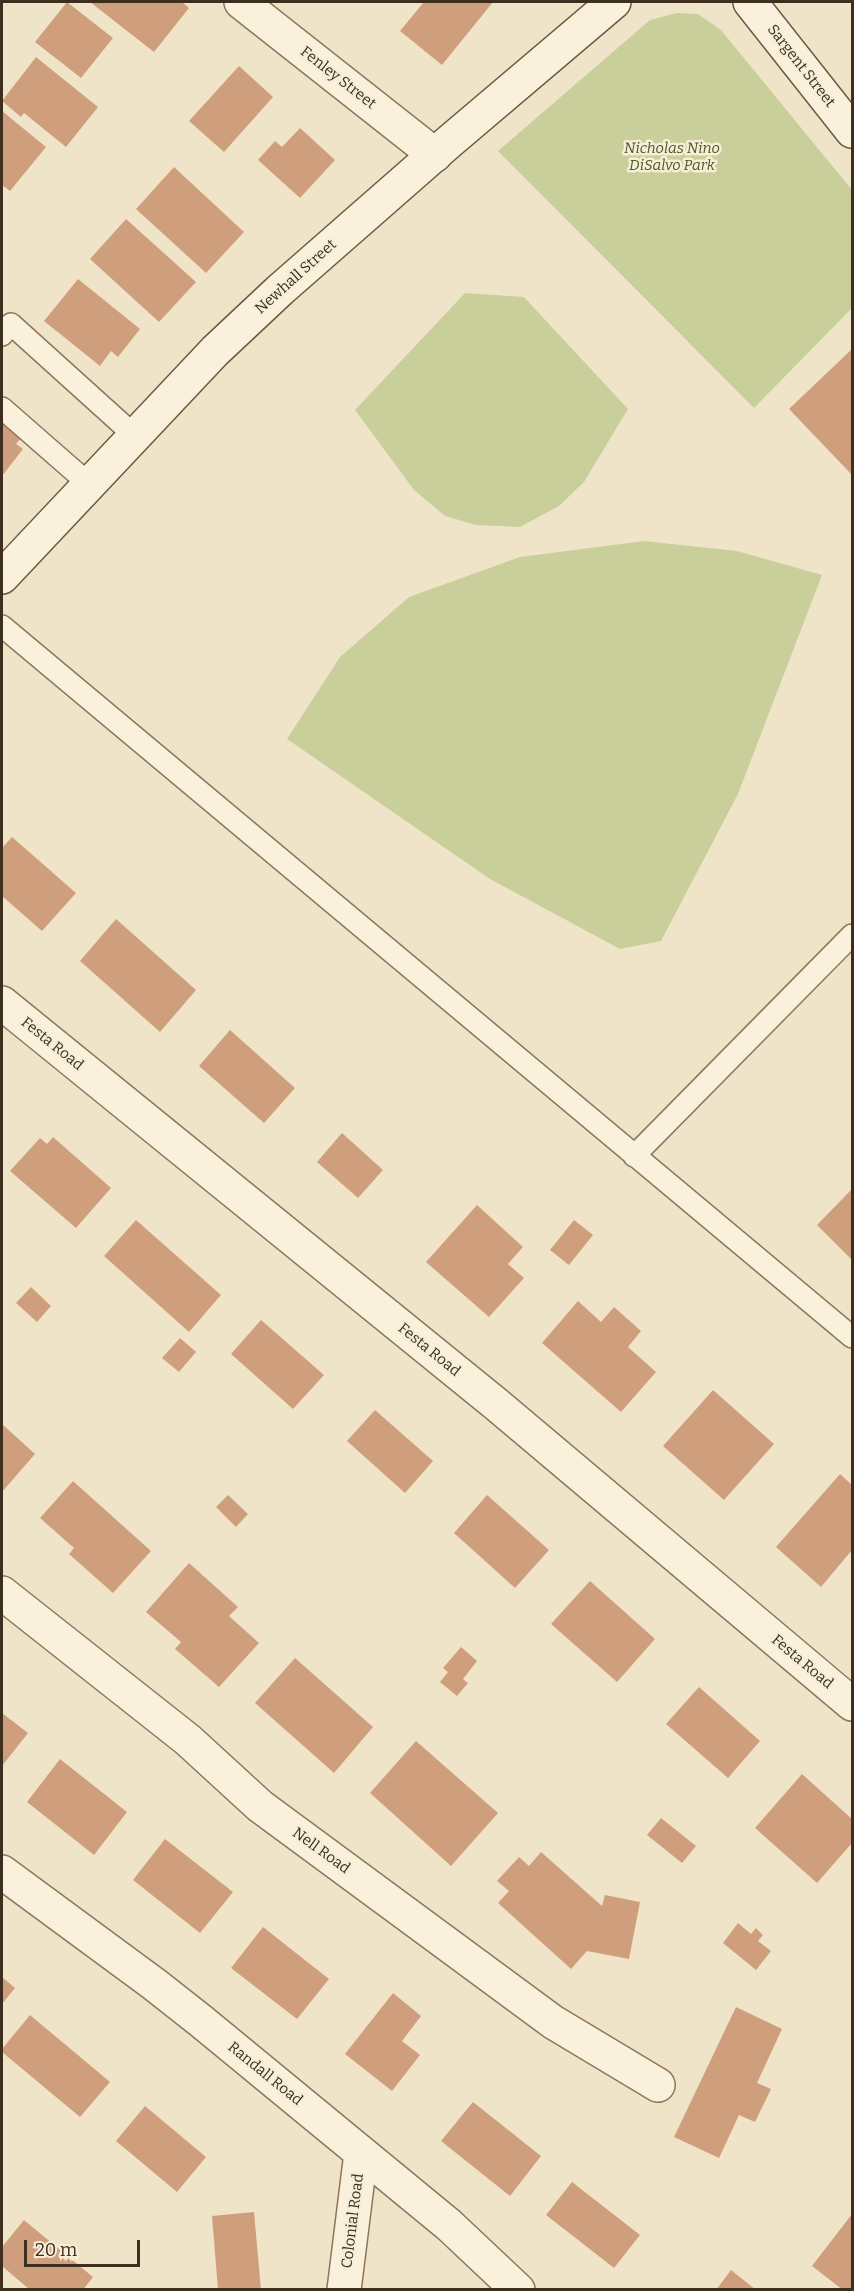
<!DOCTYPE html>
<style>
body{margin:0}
#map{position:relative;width:854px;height:2291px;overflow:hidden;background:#f0e4c8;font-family:Bitter,serif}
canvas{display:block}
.frame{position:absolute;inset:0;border:3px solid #3d2e20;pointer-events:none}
.scale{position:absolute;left:24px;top:2240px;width:116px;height:27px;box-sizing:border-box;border:3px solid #3d2e20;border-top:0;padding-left:8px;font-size:18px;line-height:21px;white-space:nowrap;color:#3d2e20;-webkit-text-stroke:4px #f7eed8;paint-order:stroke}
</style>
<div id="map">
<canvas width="854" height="2291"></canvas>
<div class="frame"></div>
<div class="scale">20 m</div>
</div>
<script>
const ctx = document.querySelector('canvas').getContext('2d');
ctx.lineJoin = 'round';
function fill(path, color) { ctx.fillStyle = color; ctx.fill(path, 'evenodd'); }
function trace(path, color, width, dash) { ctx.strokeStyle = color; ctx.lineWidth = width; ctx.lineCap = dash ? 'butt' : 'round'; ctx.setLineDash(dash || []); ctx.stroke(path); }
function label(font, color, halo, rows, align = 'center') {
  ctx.font = font + ' Bitter,serif'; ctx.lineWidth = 5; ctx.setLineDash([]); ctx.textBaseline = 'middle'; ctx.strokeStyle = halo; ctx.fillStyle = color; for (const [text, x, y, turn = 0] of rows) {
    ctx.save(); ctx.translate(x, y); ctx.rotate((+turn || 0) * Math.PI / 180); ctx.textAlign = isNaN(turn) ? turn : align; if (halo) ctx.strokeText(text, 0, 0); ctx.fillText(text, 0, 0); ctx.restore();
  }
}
const green = new Path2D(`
 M677 13 698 14 721 30 852 190V308L754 408 498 151 650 20Z
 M465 293 524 297 628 409 584 482 559 506 520 527 476 525 445 516 414 490 355 410Z
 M644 541 737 551 822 575 738 794 661 941 620 949 490 879 287 739 340 657 409 597 520 557Z`);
const building = new Path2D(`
 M67 2 113 38 81 78 35 42Z
 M90 2H182L189 8 154 52Z
 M424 2H493L442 65 400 31Z
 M36 57 98 107 66 147 24 113 21 117 2 101Z
 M239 66 273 97 224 152 189 121Z
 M2 111 46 147 10 191 2 185Z
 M300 128 335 160 300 198 258 160 275 141 282 147Z
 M174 167 244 232 206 273 136 209Z
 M126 219 196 282 159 322 90 259Z
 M78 279 140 329 118 357 111 351 100 366 44 321Z
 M852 349V475L789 409Z
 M2 415 24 434 16 444 23 449 2 476Z
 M12 837 76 893 42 931 2 896V848Z
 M116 919 196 990 160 1032 80 961Z
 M230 1030 295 1088 264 1123 199 1066Z
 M342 1133 383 1170 358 1198 317 1162Z
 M53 1137 111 1188 76 1228 10 1171 40 1138 47 1144Z
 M852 1189V1260L817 1225Z
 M477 1205 523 1247 508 1264 524 1278 489 1317 426 1262Z
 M136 1220 221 1295 189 1332 104 1256Z
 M574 1220 593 1235 569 1265 550 1250Z
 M31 1287 51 1306 37 1322 16 1303Z
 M578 1301 601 1322 614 1307 641 1331 628 1347 656 1372 621 1412 542 1343Z
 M261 1320 324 1375 293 1409 231 1354Z
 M180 1338 196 1352 179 1372 162 1358Z
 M713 1390 774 1444 724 1500 663 1446Z
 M375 1410 433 1461 405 1493 347 1441Z
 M2 1424 35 1454 2 1492Z
 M840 1474 852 1485V1550L821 1587 776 1547Z
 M73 1481 151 1551 113 1593 69 1554 74 1548 40 1518Z
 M228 1495 248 1514 236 1527 216 1507Z
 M487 1495 549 1550 515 1588 454 1533Z
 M189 1563 238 1607 229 1616 259 1643 219 1687 175 1649 181 1642 146 1612Z
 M590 1581 655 1639 617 1682 551 1624Z
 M461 1647 477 1661 463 1679 468 1683 457 1696 440 1682 448 1672 443 1668Z
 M295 1658 373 1727 334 1773 255 1703Z
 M699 1687 760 1741 728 1778 666 1724Z
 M2 1713 28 1733 2 1766Z
 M416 1741 498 1813 451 1866 370 1793Z
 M60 1759 127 1812 94 1855 27 1802Z
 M802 1774 852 1819V1843L817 1883 755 1828Z
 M661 1818 696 1846 682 1863 647 1835Z
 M165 1839 233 1892 200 1933 133 1880Z
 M541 1852 602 1906 605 1895 640 1902 629 1959 587 1951 571 1969 498 1903 509 1891 497 1881 519 1857 529 1866Z
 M738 1923 751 1934 756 1928 763 1935 758 1941 771 1951 756 1970 723 1943Z
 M263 1927 329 1979 297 2019 231 1968Z
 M2 1977 15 1988 2 2004Z
 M393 1993 421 2016 402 2041 420 2055 392 2091 345 2054Z
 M736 2007 782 2029 757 2083 771 2089 755 2122 739 2115 719 2158 674 2137Z
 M30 2015 110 2082 80 2117 2 2052V2049Z
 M473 2102 541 2156 510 2196 441 2141Z
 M145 2106 206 2157 177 2192 116 2141Z
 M572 2182 640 2235 614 2268 546 2215Z
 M254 2212 261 2290H218L212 2216Z
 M852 2214V2290H843L812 2266Z
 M24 2220 93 2277 83 2290H30L2 2266V2247Z
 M731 2270 756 2290H716Z`);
const lane = new Path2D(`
 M2 335 11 324 135 436
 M2 408 89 484
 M2 626 852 1337
 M634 1156 852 935`);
const street = new Path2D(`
 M241 2 435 155
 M2 1003 496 1404 852 1704
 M2 1593 188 1740 260 1806 553 2022 658 2085
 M2 1872 154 1984 201 2021 449 2225 518 2290
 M344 2290 361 2153`);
const secondary = new Path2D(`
 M750 2 852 131
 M2 577 215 351 280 290 449 142 614 2`);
const streetNames = [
 ["Sargent Street",801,66,52],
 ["Fenley Street",338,78,38],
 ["Newhall Street",296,277,-42],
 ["Festa Road",52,1044,39],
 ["Festa Road",429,1350,39],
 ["Festa Road",802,1662,40],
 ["Nell Road",321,1851,36],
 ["Randall Road",265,2074,39],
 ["Colonial Road",353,2221,-83]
];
const parkNames = [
 ["Nicholas Nino",672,149],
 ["DiSalvo Park",672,166]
];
fill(green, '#c9cf9b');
fill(building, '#cf9f7d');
trace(lane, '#8d765c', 24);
trace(street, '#8d765c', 36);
trace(secondary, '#6f573f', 36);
trace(lane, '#faf1dc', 21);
trace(street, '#faf1dc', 33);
trace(secondary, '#faf1dc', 33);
label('15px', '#3d2e20', '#f7eed8', streetNames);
label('italic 15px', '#4d5a26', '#f7eed8', parkNames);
</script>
